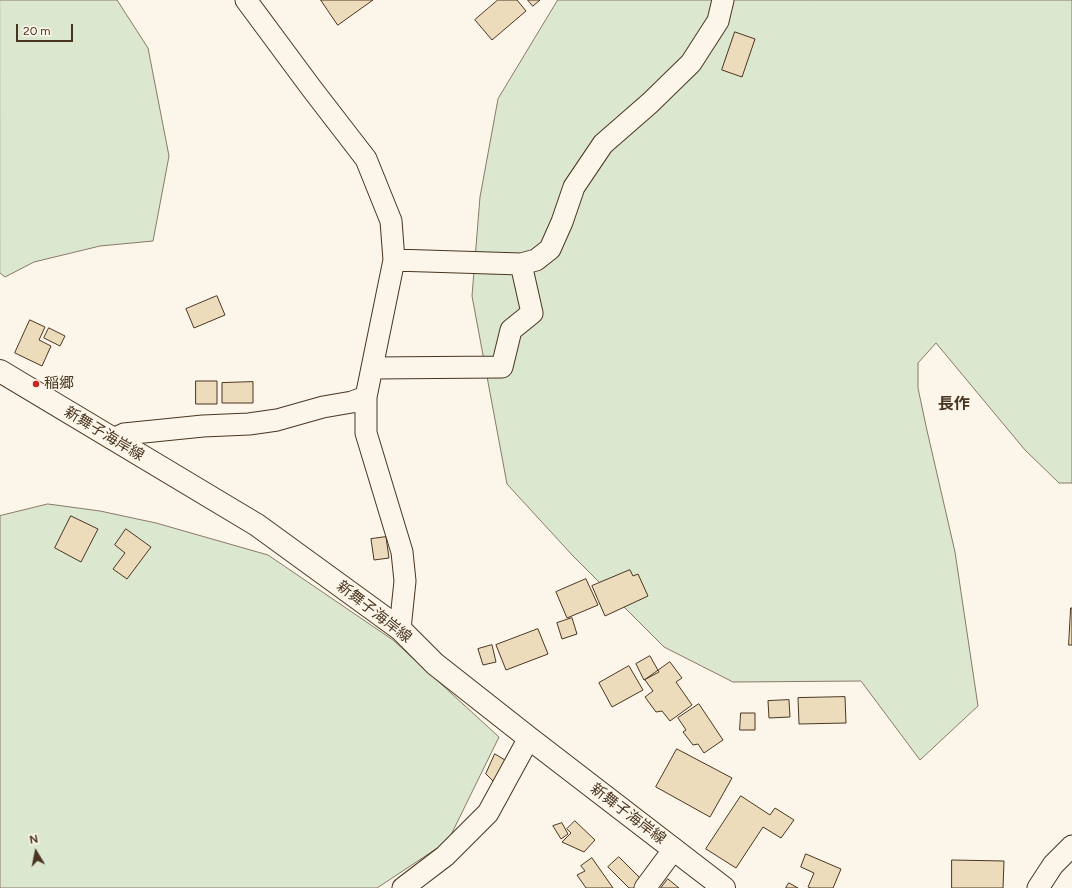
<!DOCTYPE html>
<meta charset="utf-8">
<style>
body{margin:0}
#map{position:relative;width:1072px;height:888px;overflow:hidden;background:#fbf6e9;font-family:Figtree,sans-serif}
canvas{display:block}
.north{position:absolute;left:16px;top:832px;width:40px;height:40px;-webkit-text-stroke:3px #fbf6e9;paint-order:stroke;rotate:350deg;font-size:11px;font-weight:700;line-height:16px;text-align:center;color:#4a3520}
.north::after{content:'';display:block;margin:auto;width:14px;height:18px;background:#4a3520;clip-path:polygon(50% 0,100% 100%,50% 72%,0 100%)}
.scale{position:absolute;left:16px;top:24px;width:57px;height:18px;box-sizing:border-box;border:2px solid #4a3520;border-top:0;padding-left:5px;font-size:12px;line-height:14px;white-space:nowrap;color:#4a3520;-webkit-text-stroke:3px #fbf6e9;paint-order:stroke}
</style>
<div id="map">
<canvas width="1072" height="888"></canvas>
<div class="north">N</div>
<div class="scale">20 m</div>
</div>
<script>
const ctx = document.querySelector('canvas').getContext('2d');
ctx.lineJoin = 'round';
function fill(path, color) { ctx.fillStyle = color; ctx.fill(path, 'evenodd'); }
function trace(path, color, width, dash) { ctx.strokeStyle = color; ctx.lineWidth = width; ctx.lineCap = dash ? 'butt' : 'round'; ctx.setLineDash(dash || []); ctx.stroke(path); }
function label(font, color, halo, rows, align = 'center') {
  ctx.font = font + ' Figtree,"Noto Sans JP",sans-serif'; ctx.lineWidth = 3; ctx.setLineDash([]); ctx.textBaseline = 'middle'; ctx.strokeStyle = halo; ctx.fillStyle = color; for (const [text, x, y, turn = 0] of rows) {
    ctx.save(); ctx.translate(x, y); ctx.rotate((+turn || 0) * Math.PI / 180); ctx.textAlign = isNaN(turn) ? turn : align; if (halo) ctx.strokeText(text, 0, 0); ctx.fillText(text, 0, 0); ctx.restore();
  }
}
const green = new Path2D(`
 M0 0H117L148 48 169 156 153 241 100 246 34 262 5 277 0 273Z
 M558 0H1072V483H1059L1025 450 936 343 918 363V388L926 426 955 552 978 706 920 760 861 681 733 682 664 647 573 556 507 484 472 296 480 197 498 99Z
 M48 504 100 511 156 523 268 555 393 640 499 737 448 841 377 888H0V516Z`);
const building = new Path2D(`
 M321 0H373L338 25Z
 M498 0H517L526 11 492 40 475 20Z
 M528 0H540L533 6Z
 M735 32 755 39 742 77 722 70Z
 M217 296 225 315 194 328 186 309Z
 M30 320 45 327 39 340 51 346 42 366 15 353Z
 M49 328 65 336 60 346 44 338Z
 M196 381H217V404H196Z
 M253 382V403H222V383Z
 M71 516 98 529 81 562 55 548Z
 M126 529 151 547 127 579 113 569 125 553 115 545Z
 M386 537 389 558 374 560 371 539Z
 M630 570 633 576 638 574 648 596 605 616 592 586Z
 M586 579 598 605 567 618 556 592Z
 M1071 608H1072V645H1069Z
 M572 618 577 634 562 639 557 623Z
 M538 629 548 654 506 670 496 645Z
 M492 645 496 662 483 665 478 649Z
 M650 656 659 672 644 680 636 664Z
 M670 662 682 678 676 682 692 705 670 721 662 711 656 712 645 697 653 691 645 680Z
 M629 666 643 690 612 707 599 683Z
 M845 697 846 723 799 724 798 698Z
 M789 700 790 717 769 718 768 701Z
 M699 704 723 740 704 753 698 744 693 745 683 732 686 730 678 718Z
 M741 713H755V730H740Z
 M677 749 732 778 710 817 656 787Z
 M495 754 513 765 499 787 486 774Z
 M741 796 770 815 775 808 794 820 781 838 763 827 736 868 706 849Z
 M575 821 595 840 584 852 562 842 571 833 567 829Z
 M562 823 568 834 561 839 553 826Z
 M806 854 841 869 833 888H811L808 887 814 873 801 867Z
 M619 857 642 880 634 888H629L608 867Z
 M592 858 613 888H586L577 875 585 871 581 866Z
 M952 860 1004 861 1003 888H952Z
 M668 879 679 888H661Z
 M789 883 798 888H786Z`);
const minor = new Path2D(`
 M246 0 312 89 366 159 391 221 394 260 366 397V433L402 552 405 581 400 629
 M394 260 521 264 536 260 550 249 562 222 574 187 603 144 650 103 691 63 718 21 723 0
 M372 368 502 367 511 330 532 313 521 264
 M113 439 124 434 203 426 249 424 277 420 323 407 352 402 366 397
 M403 888 445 856 488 813 529 738
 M645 888 674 849
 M1038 888 1053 865 1072 846`);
const major = new Path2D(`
 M0 371 257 525 400 629 435 664 529 738 724 888`);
const markers = [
 [36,384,4,"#c62828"]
];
const poiNames = [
 ["稲郷",44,384]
];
const streetNames = [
 ["新舞子海岸線",104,434,31],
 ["新舞子海岸線",374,612,38],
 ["新舞子海岸線",628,814,37]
];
const neighbourhoodNames = [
 ["長作",954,404]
];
fill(green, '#dce7d0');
trace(green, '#887966', 1);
fill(building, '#ecdcbc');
trace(building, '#4a3520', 1);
trace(minor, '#4a3520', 23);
trace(major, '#4a3520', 24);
trace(minor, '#fbf6e9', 21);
trace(major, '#fbf6e9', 22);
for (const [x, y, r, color] of markers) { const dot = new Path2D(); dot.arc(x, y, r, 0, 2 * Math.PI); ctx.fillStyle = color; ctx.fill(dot); trace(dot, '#fbf6e9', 1.5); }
label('15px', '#4a3520', '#fbf6e9', poiNames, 'left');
label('15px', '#4a3520', '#fbf6e9', streetNames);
label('bold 16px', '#4a3520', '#fbf6e9', neighbourhoodNames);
</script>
